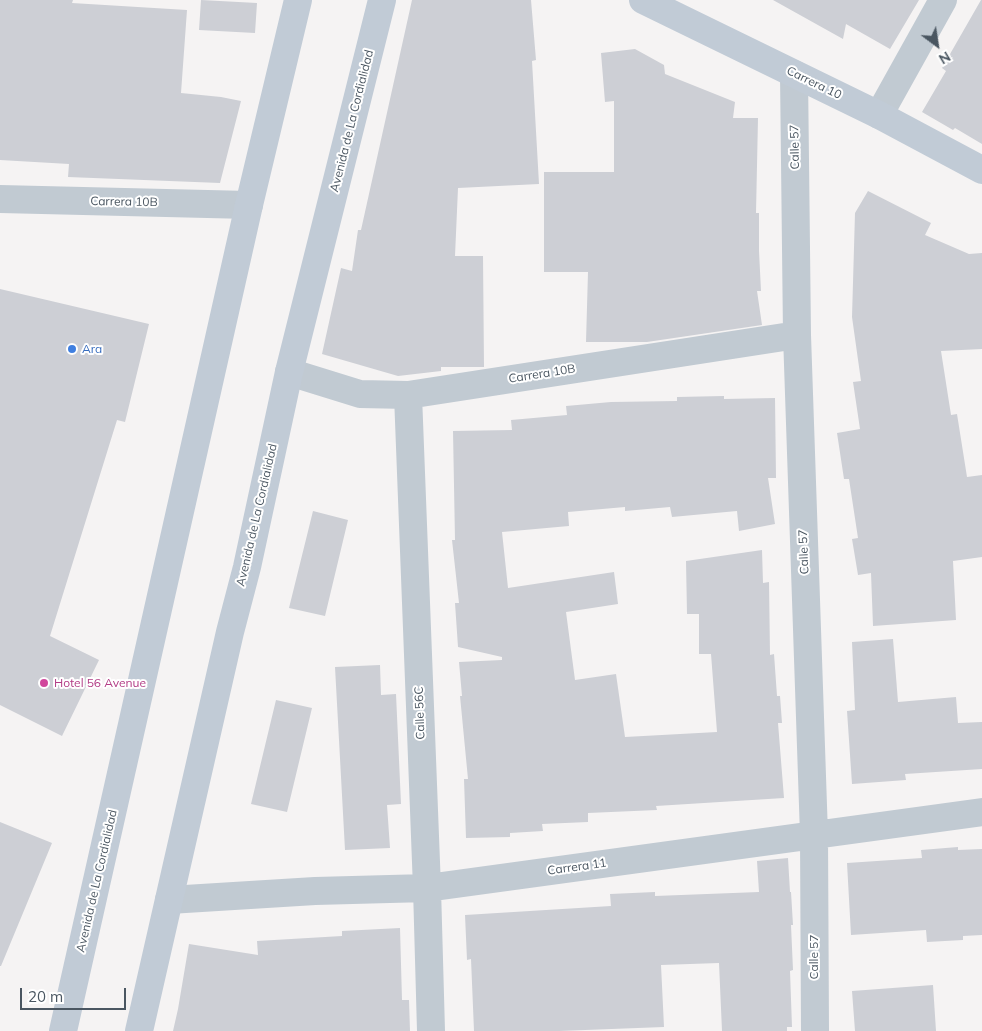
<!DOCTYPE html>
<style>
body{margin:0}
#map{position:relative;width:982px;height:1031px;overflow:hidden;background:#f5f3f3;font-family:Mulish,sans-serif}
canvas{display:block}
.north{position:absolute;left:912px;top:20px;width:50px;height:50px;-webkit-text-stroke:4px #fff;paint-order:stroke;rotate:149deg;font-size:14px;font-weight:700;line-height:20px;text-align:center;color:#4a5661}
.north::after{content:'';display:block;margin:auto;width:18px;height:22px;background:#4a5661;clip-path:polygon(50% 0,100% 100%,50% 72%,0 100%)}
.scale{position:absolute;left:20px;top:988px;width:106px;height:22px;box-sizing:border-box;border:2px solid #4a5661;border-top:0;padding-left:6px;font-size:15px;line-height:18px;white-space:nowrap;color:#4a5661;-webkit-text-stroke:4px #fff;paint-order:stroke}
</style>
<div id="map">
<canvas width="982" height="1031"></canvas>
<div class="north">N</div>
<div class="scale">20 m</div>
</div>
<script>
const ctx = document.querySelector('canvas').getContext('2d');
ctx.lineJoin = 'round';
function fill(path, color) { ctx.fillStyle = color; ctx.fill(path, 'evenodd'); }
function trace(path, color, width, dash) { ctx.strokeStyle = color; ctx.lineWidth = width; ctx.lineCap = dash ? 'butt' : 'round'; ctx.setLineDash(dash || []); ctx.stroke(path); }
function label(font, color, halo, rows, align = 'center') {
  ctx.font = font + ' Mulish,sans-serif'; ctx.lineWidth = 4; ctx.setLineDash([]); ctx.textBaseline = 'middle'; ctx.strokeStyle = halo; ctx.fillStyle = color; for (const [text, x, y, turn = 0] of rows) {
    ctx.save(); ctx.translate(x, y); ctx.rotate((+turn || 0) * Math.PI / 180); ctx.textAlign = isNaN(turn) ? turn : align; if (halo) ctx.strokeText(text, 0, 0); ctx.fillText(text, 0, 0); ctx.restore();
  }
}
const building = new Path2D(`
 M0 0H73L72 3 187 10 181 93 221 97 241 101 220 183 68 177 69 164 0 160Z
 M201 0 257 3 255 33 199 30Z
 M412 0H531L536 60 532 61 539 184 458 188 455 256H483L484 367H441V371L398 376 322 354 341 268 352 271 358 230H361Z
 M773 0H919L890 49 846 24 843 39Z
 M981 0H982V144L955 128 953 130 922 112 946 71 942 68Z
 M635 49 664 65 665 74 735 102 733 118H758L756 213H759V251L761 291H757L762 325 647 342H586L588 272H544V172H614V101L605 102 601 53Z
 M868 191 931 223 925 235 969 254 982 253V349L941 351 951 415 957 414 967 477 982 475V557L953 561 956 620 873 626 871 573 858 575 852 539 858 538 849 479H844L837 433 860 429 853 382 861 381 852 317 855 213Z
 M0 289 149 324 125 422 117 420 50 636 99 660 62 736 0 705Z
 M724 396V399L775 398 776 478H768L775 524 739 531 737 511 672 517 670 507 625 511V507L568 512 569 526 502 532 508 588 614 572 618 604 566 612 575 680 616 674 625 737 717 732 711 654H699V614H687L686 561 762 550 763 583 769 582 770 655 774 654 777 696H780L782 723H778L784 798 656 806 657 810 588 813V822L542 824 543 831 510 833V837L466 838 464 779H468L460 696H462L459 662 502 660V657L458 647 455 603H459L452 540H455L453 431 512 430 511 420 567 415 566 406 611 402 677 401V397Z
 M313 511 348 520 325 616 289 608Z
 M893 639 898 702 956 697 958 723 982 722V769L905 774 906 780 852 784 847 711 855 710 852 642Z
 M380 665 381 695 396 694 401 804 387 805 390 848 345 850 335 667Z
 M276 700 312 708 287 812 251 804Z
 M0 822 52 843 1 966H0Z
 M958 847V850L982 849V935L963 936V940L927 942 926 930 851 935 847 863 922 858 921 850Z
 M788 858 790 892H791L793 925H791L793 970 790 971 792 1027H787V1031H722L719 963 661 965 664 1027 559 1031H474L471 959 467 960 465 915 611 906 610 894 655 892V896L759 892 757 861Z
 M400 928 402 1000H409L410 1031H173L178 1009 189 944 258 955 257 941 342 936V931Z
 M933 985 936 1031H855L852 991Z`);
const street = new Path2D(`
 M794 74 797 335 814 835 815 1031
 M879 115 943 0
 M0 199 249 205
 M289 372 360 394 408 395 797 335
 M408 395 427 888 431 1031
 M169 900 315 891 427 888 982 812`);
const secondary = new Path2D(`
 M643 0 879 115 982 170
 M63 1031 249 205 298 0
 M139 1031 230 632 247 567 289 372 382 0`);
const markers = [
 [72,349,5,"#3f7fe0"],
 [44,683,5,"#d1479c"]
];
const streetNames = [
 ["Carrera 10",814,83,26],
 ["Avenida de La Cordialidad",352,121,-76],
 ["Calle 57",795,147,-91],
 ["Carrera 10B",124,202,1],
 ["Carrera 10B",542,374,-9],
 ["Avenida de La Cordialidad",257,515,-77],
 ["Calle 57",804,552,-92],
 ["Calle 56C",420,713,-92],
 ["Carrera 11",577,867,-8],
 ["Avenida de La Cordialidad",97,881,-77],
 ["Calle 57",814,957,-90]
];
const shopNames = [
 ["Ara",82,349]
];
const hotelNames = [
 ["Hotel 56 Avenue",54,683]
];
fill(building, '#cdcfd5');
trace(street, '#c1cad2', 28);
trace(secondary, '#c1cbd6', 28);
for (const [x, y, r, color] of markers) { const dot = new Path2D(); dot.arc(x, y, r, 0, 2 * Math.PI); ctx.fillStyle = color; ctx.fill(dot); trace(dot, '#fff', 2); }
label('12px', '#4a5661', '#fff', streetNames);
label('12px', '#366cbe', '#fff', shopNames, 'left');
label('12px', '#b23c85', '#fff', hotelNames, 'left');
</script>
